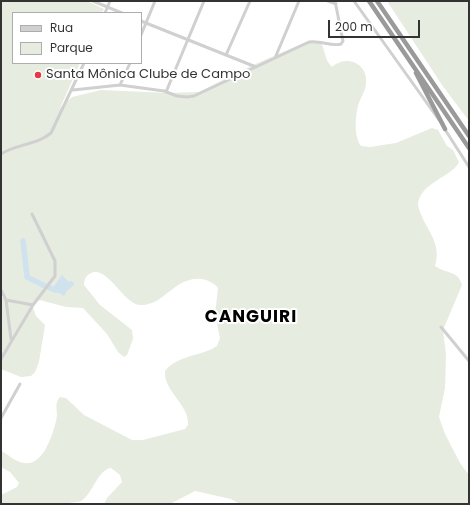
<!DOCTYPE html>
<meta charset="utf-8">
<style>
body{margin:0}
#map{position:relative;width:470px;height:505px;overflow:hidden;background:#fff;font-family:Poppins,sans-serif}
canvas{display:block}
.frame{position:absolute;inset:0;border:2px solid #333;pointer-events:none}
.legend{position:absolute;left:12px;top:12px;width:130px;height:52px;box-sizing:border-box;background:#fff;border:1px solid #adadad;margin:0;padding:5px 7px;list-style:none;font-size:12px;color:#333}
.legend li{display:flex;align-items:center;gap:8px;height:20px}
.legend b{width:20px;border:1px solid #adadad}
.scale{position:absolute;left:328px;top:20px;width:92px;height:18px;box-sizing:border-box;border:2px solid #333;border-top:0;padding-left:5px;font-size:12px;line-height:14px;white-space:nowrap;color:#333;-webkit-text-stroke:3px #fff;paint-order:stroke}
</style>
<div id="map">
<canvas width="470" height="505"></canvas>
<div class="frame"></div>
<ul class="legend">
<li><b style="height:5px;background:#d0d0d0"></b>Rua</li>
<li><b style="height:11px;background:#e6ecdf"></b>Parque</li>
</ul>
<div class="scale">200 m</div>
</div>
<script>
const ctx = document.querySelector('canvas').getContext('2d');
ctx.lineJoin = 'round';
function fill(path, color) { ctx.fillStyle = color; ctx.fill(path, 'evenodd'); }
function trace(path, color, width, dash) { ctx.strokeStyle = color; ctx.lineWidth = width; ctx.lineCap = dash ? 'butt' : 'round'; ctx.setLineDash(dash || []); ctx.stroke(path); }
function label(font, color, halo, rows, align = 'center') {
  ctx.font = font + ' Poppins,sans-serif'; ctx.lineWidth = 4; ctx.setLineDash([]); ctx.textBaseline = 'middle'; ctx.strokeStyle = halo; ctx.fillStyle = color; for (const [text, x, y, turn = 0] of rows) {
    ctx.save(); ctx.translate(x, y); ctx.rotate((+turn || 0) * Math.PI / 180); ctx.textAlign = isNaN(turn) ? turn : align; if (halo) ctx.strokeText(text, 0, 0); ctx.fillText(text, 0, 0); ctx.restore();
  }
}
const green = new Path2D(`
 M1 1H87L104 9 102 13H13V63H80L60 108 72 97 101 90 168 93 199 92 251 66 306 42 321 43C326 52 324 59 332 67 346 54 368 63 366 83 366 91 360 98 358 106 355 117 354 137 361 146L370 147 396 143 432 128 438 130 447 146 453 150 459 162C452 177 419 183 418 205 423 228 443 241 435 266 446 274 458 270 462 285L443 330 446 355 445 388 439 417 445 434 460 463 469 475V504H240L231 499 195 491 170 504H104L107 498 122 482 120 475 111 468C97 470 93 494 81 501 70 505 16 504 1 504V495L17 487 19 483 10 472 1 467V451C8 454 13 460 20 462 42 470 52 437 56 421 59 412 53 404 60 397L66 398 84 415 132 440H143L185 429 188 425C190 405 163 391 165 371 176 357 196 356 212 349L217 346 220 338 215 315 218 288C215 284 211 282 206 280 177 272 165 306 141 305 123 305 107 262 89 274 85 277 84 281 84 285L100 305 132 330 133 339 127 355 124 357 118 352 107 334 83 308 66 307 40 300 35 302 33 308 36 316 45 325 39 362 35 372 31 376 21 377 1 369V301L3 296 1 291Z
 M387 1H469V121L442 85Z`);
const water = new Path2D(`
 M62 275 71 284 64 296 52 289Z`);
const river = new Path2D(`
 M23 241 27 277 45 286
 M50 288C59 292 63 291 71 284`);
const minor = new Path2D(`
 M93 1 122 13
 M328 1 336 4
 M354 1 439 120
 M105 13 110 1
 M141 21 256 67
 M141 35 155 1
 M226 55 250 1
 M275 58 299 1
 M120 85 130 63
 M73 90 120 85 164 91 177 96 187 97 194 96 309 42C321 40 331 47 341 44L343 41 335 1
 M166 92 204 1
 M444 128 469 167
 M1 154C16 144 37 145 51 133L84 63
 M1 290 6 300 33 305
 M6 300 11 339
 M441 327 469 361
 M1 359 33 305 55 276V261L32 214
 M1 418 20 384`);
const highway = new Path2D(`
 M369 1 469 148
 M377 1 469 136
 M416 73 445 129`);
const markers = [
 [38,75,4,"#e63946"]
];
const poiNames = [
 ["Santa Mônica Clube de Campo",46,75]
];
const districtNames = [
 ["CANGUIRI",251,318]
];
fill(green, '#e6ecdf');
fill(water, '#cfe2ee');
trace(river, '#cfe2ee', 5.5);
trace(minor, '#d0d0d0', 3);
trace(highway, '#9a9a9a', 4.5);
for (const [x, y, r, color] of markers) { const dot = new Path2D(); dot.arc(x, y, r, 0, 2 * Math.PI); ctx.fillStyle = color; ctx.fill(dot); trace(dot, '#fff', 1.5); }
label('13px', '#333', '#fff', poiNames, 'left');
ctx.letterSpacing = '1px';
label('bold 17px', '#000', '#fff', districtNames);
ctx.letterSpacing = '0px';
</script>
